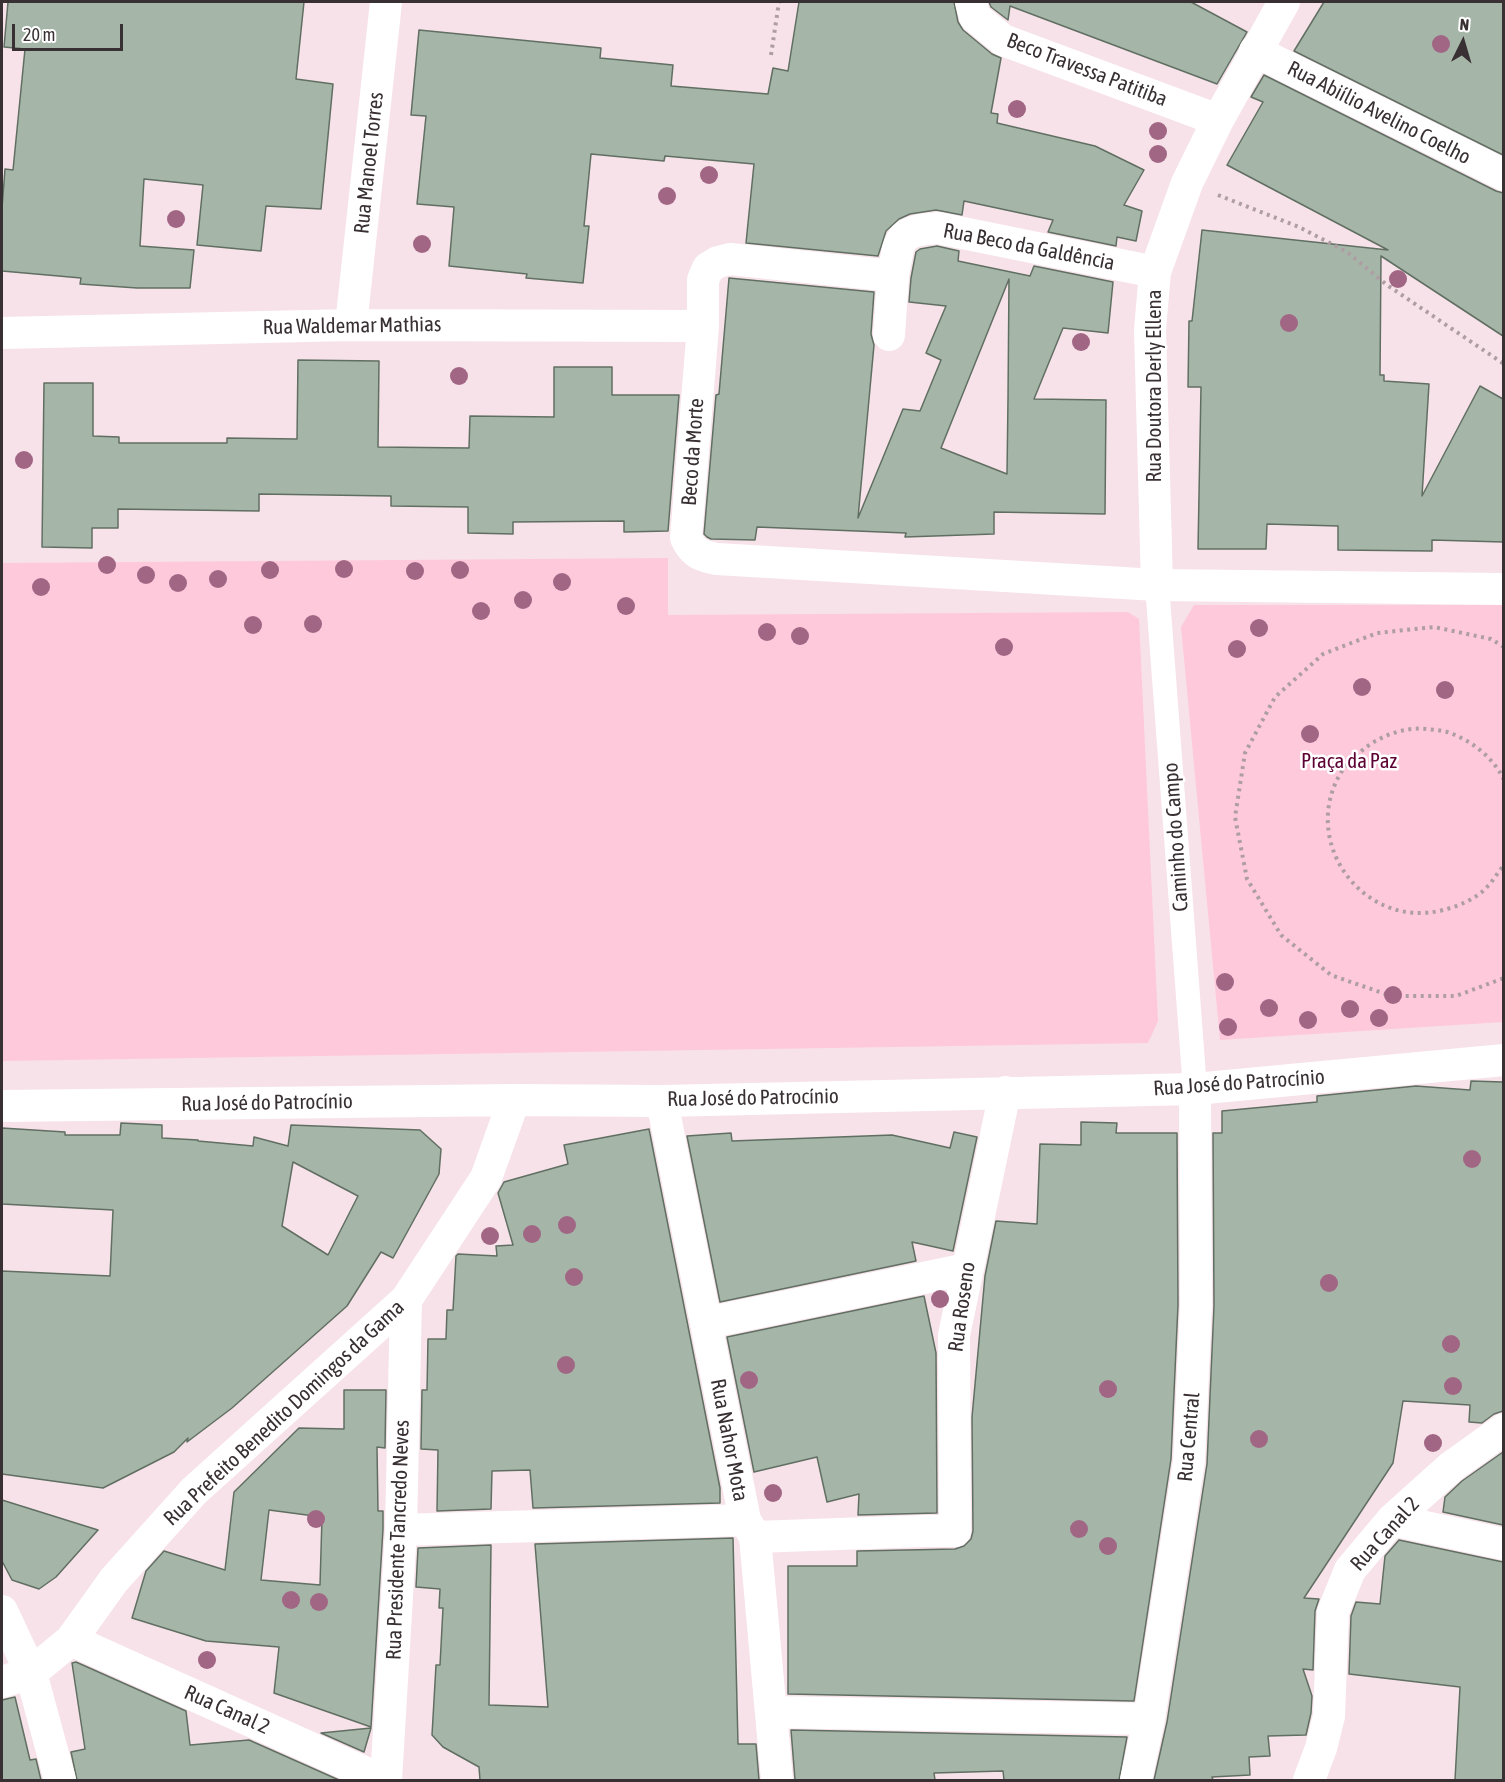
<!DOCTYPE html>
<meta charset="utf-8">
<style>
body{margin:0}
#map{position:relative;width:1505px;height:1782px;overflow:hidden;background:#f7e2e9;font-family:"Asap Condensed",sans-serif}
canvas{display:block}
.frame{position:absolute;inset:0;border:3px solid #383033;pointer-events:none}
.north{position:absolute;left:1433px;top:12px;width:60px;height:60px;-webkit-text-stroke:4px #fff;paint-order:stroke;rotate:5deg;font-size:16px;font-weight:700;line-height:24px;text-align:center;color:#383033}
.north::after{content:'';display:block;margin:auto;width:21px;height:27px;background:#383033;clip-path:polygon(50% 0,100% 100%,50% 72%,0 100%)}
.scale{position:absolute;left:12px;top:24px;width:111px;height:27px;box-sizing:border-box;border:3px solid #383033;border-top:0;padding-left:8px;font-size:18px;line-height:21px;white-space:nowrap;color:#383033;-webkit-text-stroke:4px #fff;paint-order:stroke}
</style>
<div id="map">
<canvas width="1505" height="1782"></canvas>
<div class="frame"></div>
<div class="north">N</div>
<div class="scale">20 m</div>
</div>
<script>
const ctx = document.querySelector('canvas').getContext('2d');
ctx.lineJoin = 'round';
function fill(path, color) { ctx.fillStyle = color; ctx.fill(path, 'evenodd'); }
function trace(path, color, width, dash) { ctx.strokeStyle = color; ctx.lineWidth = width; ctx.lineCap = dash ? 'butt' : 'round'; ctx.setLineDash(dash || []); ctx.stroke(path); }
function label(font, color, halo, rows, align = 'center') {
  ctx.font = font + ' "Asap Condensed",sans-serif'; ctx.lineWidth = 5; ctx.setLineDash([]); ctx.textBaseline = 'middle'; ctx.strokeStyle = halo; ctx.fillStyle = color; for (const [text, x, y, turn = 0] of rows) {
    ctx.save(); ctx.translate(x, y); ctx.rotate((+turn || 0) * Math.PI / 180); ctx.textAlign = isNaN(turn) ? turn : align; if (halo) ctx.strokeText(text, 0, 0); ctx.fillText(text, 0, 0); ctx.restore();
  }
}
const green = new Path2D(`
 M668 558V615L1128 612 1139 619 1158 1021 1148 1043 2 1061V563Z
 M1194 605H1503V1022L1220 1040 1181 627Z`);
const building = new Path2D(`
 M8 2H304L296 79 333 84 321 209 266 206 261 251 197 245 203 185 144 179 140 246 194 250 190 288H137L80 284 81 278 2 271V208L5 169 13 170 25 49 4 47Z
 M799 2H954L958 22 963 30 992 54 1001 58 991 113 998 114 997 123 1095 146 1144 170 1124 205 1142 211 1136 241 1117 237 1116 246 1048 232 1053 220 964 201 962 215 936 210 910 214 899 219 886 231 878 256 746 243 754 164 665 156 664 161 591 154 584 226H589L583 283 526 278 527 274 449 266 454 207 417 204 426 116 411 115 419 30 601 48 600 58 673 65 671 86 768 94 773 68 788 71Z
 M989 2H1191L1247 32 1217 84 1010 6 1008 20 991 7Z
 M1324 2H1503V155L1294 51Z
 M1264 75 1496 191 1503 193V336L1381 256 1380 375H1384V381L1429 384 1422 496 1480 386 1503 399V542L1432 540V551L1338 550V526L1267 524 1266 549H1198L1201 387H1188L1189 321H1192L1202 230 1388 250 1227 165 1263 102 1251 97Z
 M937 246 959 251 958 261 1030 276 1034 266 1113 282 1108 333 1063 328 1034 399 1106 400 1105 514 994 512V534L905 537 906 533 757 527 755 540 711 539 707 537 704 534 716 395 719 394 729 278 874 292 871 334 874 345 858 518 903 409 920 411 941 360 926 353 946 306 909 302 911 278 916 252 920 249ZM1009 279 1008 399 1007 474 941 448Z
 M298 360 379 361 378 447 469 448 470 416 554 417V367H612V395H679L668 531 624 532V521L513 522V534L468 533V507L391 506V496L259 494V511L118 509V528H92V548L42 547 44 383H93V436L119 437V443H227V438L297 439Z
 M1471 1081 1503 1082V1411L1494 1414 1482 1423 1469 1422 1470 1405 1403 1401 1393 1463 1304 1598 1319 1599 1315 1611 1313 1670 1303 1669 1312 1696 1311 1713 1306 1735 1268 1736 1270 1756 1249 1757 1250 1775 1212 1777 1213 1780H1154L1167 1722 1207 1464 1214 1306 1213 1133H1222V1111L1317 1102V1096L1416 1086 1470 1090Z
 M1081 1122 1117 1123 1116 1133H1177L1178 1305 1171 1459 1134 1701 788 1694V1566H857V1551L955 1549 964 1546 971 1539 973 1531 972 1417 985 1276 996 1221 1037 1224 1040 1144 1081 1145Z
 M121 1123 162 1125V1138L198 1140V1141L253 1146 254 1137 288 1146 291 1125 420 1130 441 1149 439 1174 393 1258 381 1252 347 1306 232 1408 187 1442 188 1438 174 1452 103 1488 2 1474V1271L110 1276 113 1210 2 1204V1128L65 1132V1135H120ZM293 1162 358 1196 328 1255 282 1226Z
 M649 1129 720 1488V1503L533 1508 530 1470 492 1471 491 1509 437 1511 438 1450 421 1449 422 1390H427L428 1339H446L447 1310H453L456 1256 458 1254 497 1256 496 1246 513 1245 498 1193 504 1182 568 1164 564 1145Z
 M954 1132 977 1137 953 1251 912 1242 916 1261 720 1302 687 1136 731 1133 732 1141 892 1135 950 1148Z
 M924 1296 936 1353 937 1513 858 1515 859 1494 827 1502 817 1457 754 1472 727 1337Z
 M344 1390H386L385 1448 377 1447 378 1511H383V1529L371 1727 274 1693 279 1647 206 1641 132 1618 146 1571 164 1551 225 1570 234 1492 299 1428 344 1429ZM269 1510 322 1517 320 1585 261 1580Z
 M1503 1452V1525L1443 1512 1445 1497 1462 1481Z
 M2 1500 98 1530 56 1577 39 1589 12 1580 2 1561Z
 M733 1538 738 1744H756L759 1780H480L479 1767 443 1747 432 1735 436 1665H440L443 1608H439L440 1589 416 1587 418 1548 491 1545 489 1705 548 1707 535 1544Z
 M1399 1540 1503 1562V1780H1455L1460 1687 1349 1674 1351 1616 1356 1602 1380 1604 1385 1556Z
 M76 1662 186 1711 190 1745 249 1740 339 1780H77L71 1752 85 1749 72 1663Z
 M15 1697 30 1760 36 1759 41 1780H2V1700Z
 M371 1728 364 1752 321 1733Z
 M791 1730 1127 1737 1119 1780H1004L1003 1771 934 1773 935 1780H795Z`);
const path = new Path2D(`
 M771 55 779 2
 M1218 195 1299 227 1347 252 1387 285 1504 364
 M1504 647 1491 639 1434 627 1377 633 1323 654 1275 697 1245 753 1235 817 1247 879 1281 935 1331 975 1391 996H1456L1504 978
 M1504 780C1494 758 1472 741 1450 733 1443 730 1435 730 1427 729 1403 726 1374 738 1357 755 1353 760 1347 764 1344 768 1296 838 1362 931 1443 910 1459 906 1476 899 1487 887 1493 881 1498 872 1504 865`);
const pedestrian = new Path2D(`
 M1157 585 1195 1089`);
const minor = new Path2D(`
 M971 2 975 17 1003 40 1218 120
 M1255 51 1504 175
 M1155 272 938 228C896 231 900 239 893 276L730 259 718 262 708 268 703 280V326L686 538C693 553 701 556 717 559L1157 585 1504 589
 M351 325 386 2
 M2 333 351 325 703 326
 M889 335 893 276
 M1157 585 1150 330 1155 272 1187 183 1218 120 1284 2
 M662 1101 745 1520 755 1537 777 1780
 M2 1106 514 1100 662 1101 1195 1089 1504 1060
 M706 1323 967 1269
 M1392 1520 1504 1544
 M401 1530 745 1520
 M755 1537 924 1531H955L954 1335 1005 1092
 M2 1611 31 1673 60 1780
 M71 1640 382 1780
 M2 1682 31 1673 71 1640 114 1580 194 1491 406 1300 486 1178 514 1100
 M772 1712 1149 1719
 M386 1780 401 1530 406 1300
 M1136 1780 1149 1719 1189 1461 1196 1305 1195 1089
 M1309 1780 1321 1748 1329 1716 1333 1612 1350 1570 1392 1520 1451 1467 1504 1429`);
const trees = [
 [1441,44],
 [1017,109],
 [1158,131],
 [1158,154],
 [709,175],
 [667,196],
 [176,219],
 [422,244],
 [1398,279],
 [1289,323],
 [1081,342],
 [459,376],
 [24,460],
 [107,565],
 [344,569],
 [270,570],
 [460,570],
 [415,571],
 [146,575],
 [218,579],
 [562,582],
 [178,583],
 [41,587],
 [523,600],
 [626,606],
 [481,611],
 [313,624],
 [253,625],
 [1259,628],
 [767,632],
 [800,636],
 [1004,647],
 [1237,649],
 [1362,687],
 [1445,690],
 [1310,734],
 [1225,982],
 [1393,995],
 [1269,1008],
 [1350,1009],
 [1379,1018],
 [1308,1020],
 [1228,1027],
 [1472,1159],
 [567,1225],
 [532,1234],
 [490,1236],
 [574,1277],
 [1329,1283],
 [940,1299],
 [1451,1344],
 [566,1365],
 [749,1380],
 [1453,1386],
 [1108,1389],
 [1259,1439],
 [1433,1443],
 [773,1493],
 [316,1519],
 [1079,1529],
 [1108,1546],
 [291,1600],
 [319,1602],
 [207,1660]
];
const streetNames = [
 ["Beco Travessa Patitiba",1087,70,21],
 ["Rua Abiílio Avelino Coelho",1379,113,27],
 ["Rua Manoel Torres",369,163,-84],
 ["Rua Beco da Galdência",1029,247,11],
 ["Rua Waldemar Mathias",352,326,-1],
 ["Rua Doutora Derly Ellena",1154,386,-90],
 ["Beco da Morte",693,452,-86],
 ["Caminho do Campo",1176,837,-94],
 ["Rua José do Patrocínio",1239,1083,-4],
 ["Rua José do Patrocínio",753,1098,-1],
 ["Rua José do Patrocínio",267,1103,-1],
 ["Rua Roseno",962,1307,-82],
 ["Rua Prefeito Benedito Domingos da Gama",284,1413,-43],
 ["Rua Central",1189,1437,-85],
 ["Rua Nahor Mota",729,1440,79],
 ["Rua Canal 2",1385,1534,-48],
 ["Rua Presidente Tancredo Neves",398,1540,-88],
 ["Rua Canal 2",227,1710,24]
];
const parkNames = [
 ["Praça da Paz",1349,761]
];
fill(green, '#fec9db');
fill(building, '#a5b5a8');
trace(building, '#616f63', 1.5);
trace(path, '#ae9ea3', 4, [3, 4.5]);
trace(pedestrian, '#fff', 24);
trace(minor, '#fff', 32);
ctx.fillStyle = '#a26685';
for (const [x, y] of trees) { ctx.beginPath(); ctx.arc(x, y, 9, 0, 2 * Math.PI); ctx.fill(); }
label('21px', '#383033', '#fff', streetNames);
label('21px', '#5d0033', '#fff', parkNames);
</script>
